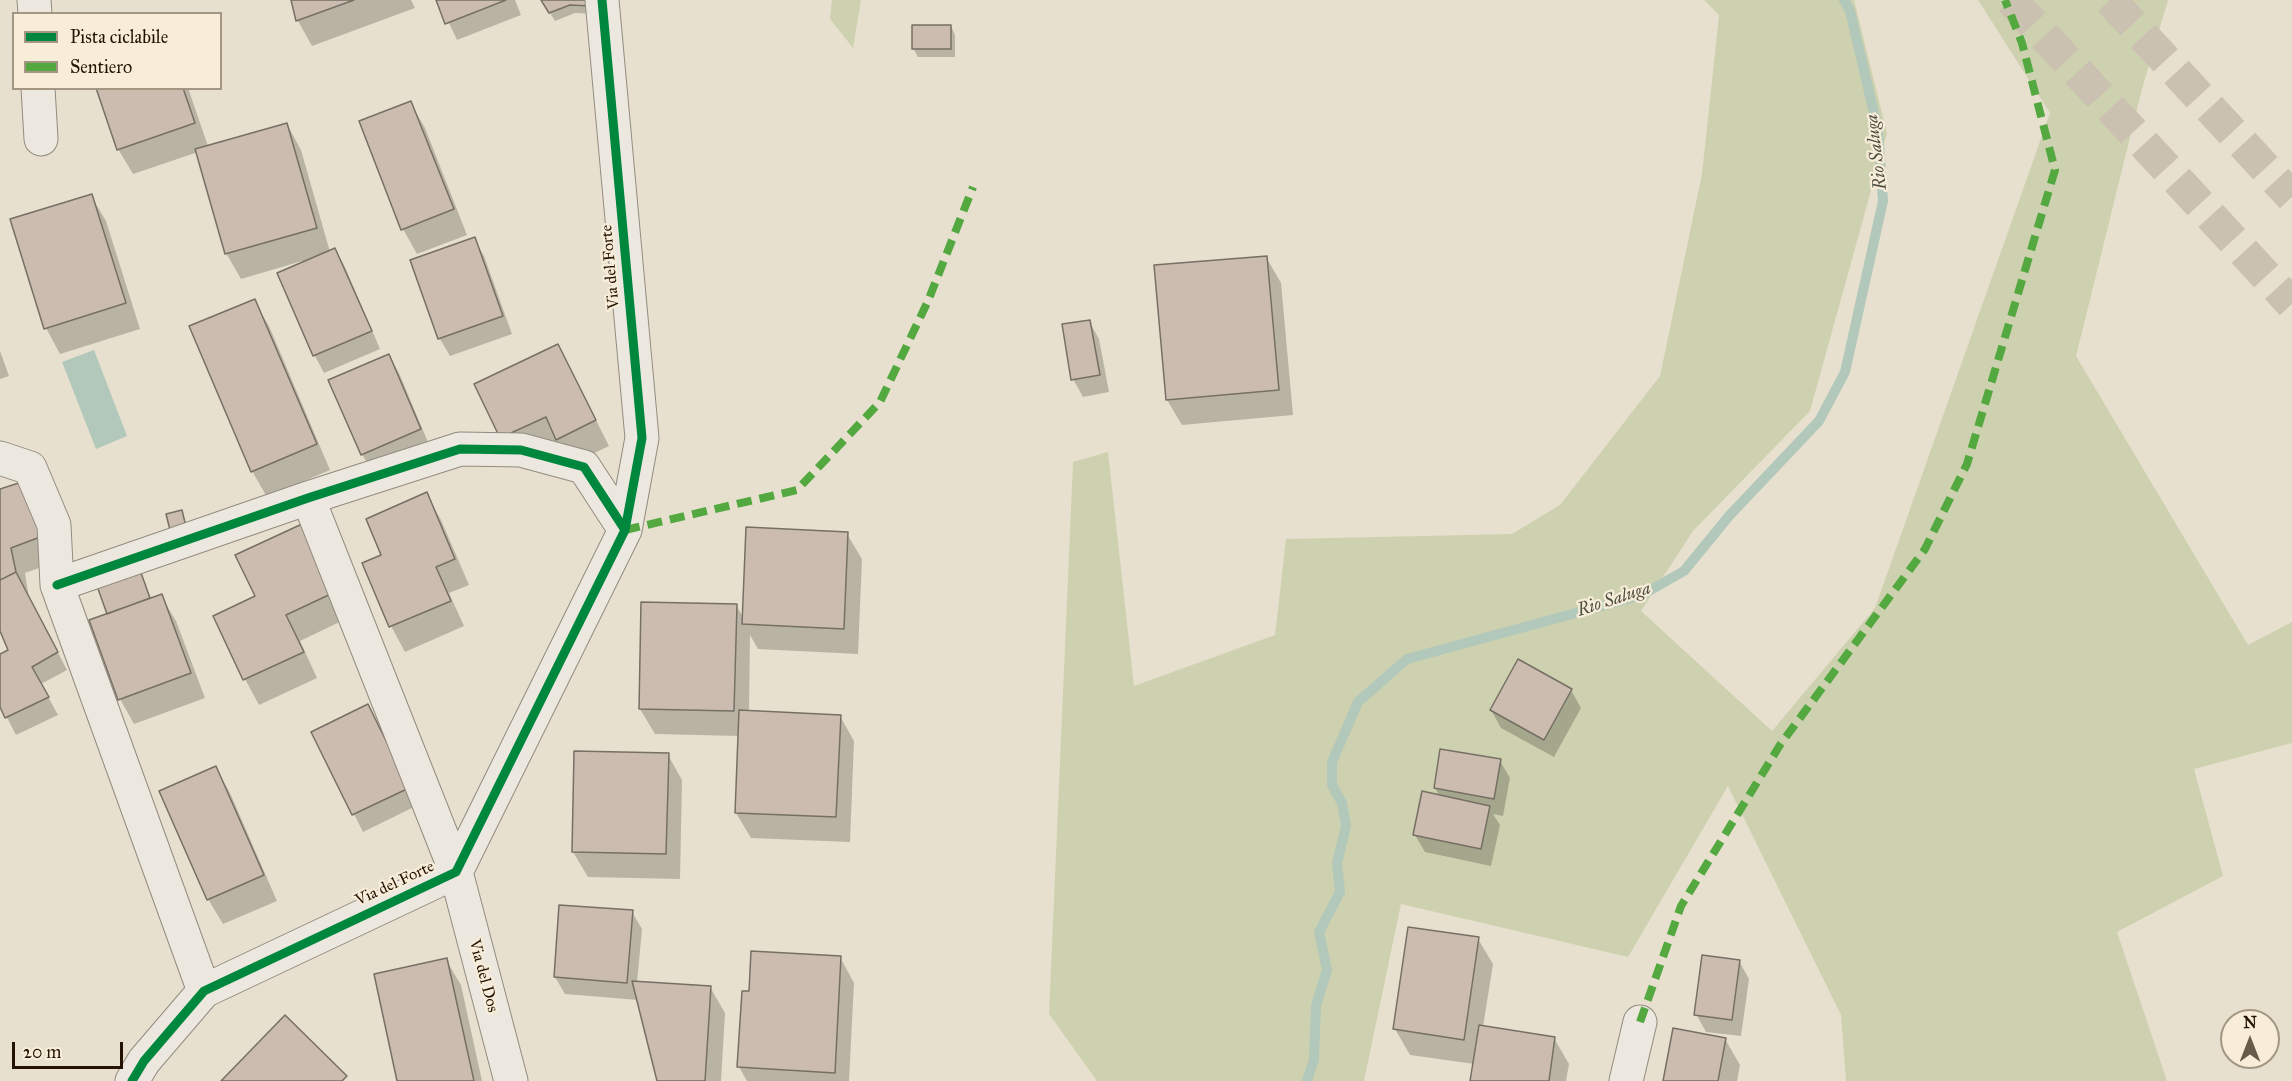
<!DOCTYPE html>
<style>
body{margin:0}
#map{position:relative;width:2292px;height:1081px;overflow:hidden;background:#e8e0ce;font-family:"IM FELL Great Primer",serif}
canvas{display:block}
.legend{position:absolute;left:12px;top:12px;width:210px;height:78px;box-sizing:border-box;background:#f7edd9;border:2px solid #a39683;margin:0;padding:8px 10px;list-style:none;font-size:18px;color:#241303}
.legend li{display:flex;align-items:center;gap:12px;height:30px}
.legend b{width:30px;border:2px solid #a39683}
.north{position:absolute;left:2220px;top:1009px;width:60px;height:60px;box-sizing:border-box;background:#f7edd9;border:2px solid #a39683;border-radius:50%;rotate:0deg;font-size:16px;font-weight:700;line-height:24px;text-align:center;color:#241303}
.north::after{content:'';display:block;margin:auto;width:21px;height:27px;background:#695b4a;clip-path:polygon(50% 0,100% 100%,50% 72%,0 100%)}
.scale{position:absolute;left:12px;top:1042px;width:111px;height:27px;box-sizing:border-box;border:3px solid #241303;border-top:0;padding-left:8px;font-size:18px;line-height:21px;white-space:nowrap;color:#241303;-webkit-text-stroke:4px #f7edd9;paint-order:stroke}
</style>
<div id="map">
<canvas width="2292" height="1081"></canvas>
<ul class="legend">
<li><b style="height:8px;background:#00873e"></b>Pista ciclabile</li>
<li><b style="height:8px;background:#53a840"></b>Sentiero</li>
</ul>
<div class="north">N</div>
<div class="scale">20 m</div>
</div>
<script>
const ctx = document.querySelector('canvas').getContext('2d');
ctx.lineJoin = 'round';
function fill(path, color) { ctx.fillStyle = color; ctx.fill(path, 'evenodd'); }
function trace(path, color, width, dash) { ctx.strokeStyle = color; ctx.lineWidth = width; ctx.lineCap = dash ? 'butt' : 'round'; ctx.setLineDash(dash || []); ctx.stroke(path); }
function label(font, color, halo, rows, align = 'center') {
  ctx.font = font + ' "IM FELL Great Primer",serif'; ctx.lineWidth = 4.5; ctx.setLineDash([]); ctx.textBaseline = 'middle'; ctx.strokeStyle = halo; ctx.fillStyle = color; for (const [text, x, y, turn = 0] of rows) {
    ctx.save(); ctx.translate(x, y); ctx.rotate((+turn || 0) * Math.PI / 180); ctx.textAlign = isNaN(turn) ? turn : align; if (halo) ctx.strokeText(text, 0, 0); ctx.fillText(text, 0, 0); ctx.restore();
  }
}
const green = new Path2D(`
 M832 0H861L853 48 830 19Z
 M1704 0H1854L1887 133 1810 411 1693 531 1641 611 1772 731 1875 608 2050 113 1978 0H2168L2142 89 2076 356 2248 645 2292 622V743L2194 769 2223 876 2117 932 2167 1081H1846L1841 1015 1728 786 1628 957 1401 904 1364 1081H1097L1049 1014 1073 462 1108 452 1134 686 1275 635 1286 539 1512 534 1560 505 1660 376 1702 174 1719 15Z`);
const water = new Path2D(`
 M94 350 127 436 96 449 62 362Z`);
const shadow = new Path2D(`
 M293 0H411L415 8 312 46 298 21Z
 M438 0H515L521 15 457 40Z
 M542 0H593L595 14 575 13 555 21Z
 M951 26 955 35V57H918L913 48Z
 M97 88H188L208 146 287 124 301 150 330 252 335 249 345 267 380 349 324 373 315 356 279 274 303 263 302 261 241 279 226 253 198 152 133 174 118 149Z
 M410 102 425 128 467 235 417 254 403 229Z
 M91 196 106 221 140 329 60 354 46 328Z
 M474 239 484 256 512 334 450 356 440 339 412 261Z
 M1266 257 1281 283 1293 415 1182 425 1167 400Z
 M254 301 269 326 330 470 267 497 252 471 191 327Z
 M1089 321 1099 339 1109 392 1083 397 1073 379Z
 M558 345 609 446 572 464 560 442 516 463 502 438Z
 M0 351 9 376 0 379Z
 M389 356 399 373 430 447 372 471 362 454Z
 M0 491 61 560 25 573 29 598 67 670 41 684 58 715 16 735 0 704V655L10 651 0 628Z
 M426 494 441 520 469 585 449 593 464 626 405 652 391 626 364 564 383 555Z
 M302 526 348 618 300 641 317 678 259 705 245 679 215 617 257 597Z
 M847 534 862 559 858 654 758 649 750 635 749 712 840 716 854 741 850 842 751 838 736 813 740 736 655 734 640 709 736 605 744 619Z
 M139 572 151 599 161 596 176 621 205 698 134 724 120 699 109 615Z
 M1571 690 1581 708 1554 757 1501 728 1491 710Z
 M368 706 418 805 363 832 313 732Z
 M668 755 682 780 680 879 588 877 573 852Z
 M1500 761 1510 778 1503 816 1493 814 1500 825 1491 866 1425 852 1415 835 1440 797 1435 788Z
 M216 768 230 793 277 901 223 924 208 899Z
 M632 912 642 929 637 983 710 987 725 1013 721 1081H658L638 1000 565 994 555 977Z
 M1478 939 1493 964 1483 1027 1554 1038 1569 1064 1566 1081H1472L1474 1064 1410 1055 1395 1029Z
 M840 957 854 983 849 1081H747L739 1067 750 993Z
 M446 960 461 985 482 1081H399Z
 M1739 961 1749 979 1741 1036 1706 1032 1696 1014Z
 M1725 1039 1740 1065 1737 1081H1665Z`);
const stream = new Path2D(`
 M1307 1081 1314 1060 1316 1006 1327 970 1319 932 1340 892 1337 863 1346 826 1342 803 1332 785V762L1358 702 1407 659 1642 595 1684 571 1729 516 1819 421 1845 372 1883 201 1878 130 1850 11 1844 0`);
const building = new Path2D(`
 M291 0H354L296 21Z
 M436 0H506L445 24Z
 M541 0H590L591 6 570 5 549 13Z
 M912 25H951V49H912Z
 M96 88H183L195 123 117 150Z
 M411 101 454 209 401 230 359 121Z
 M287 123 317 228 225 254 195 149Z
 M92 194 126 303 44 329 10 219Z
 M475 237 503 316 438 339 410 260Z
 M335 248 372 331 313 356 277 273Z
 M1267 256 1279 390 1166 400 1154 265Z
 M255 299 317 444 251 472 189 326Z
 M1090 320 1100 375 1071 380 1062 324Z
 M558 344 596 420 556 440 546 417 500 438 474 384Z
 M389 354 421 429 361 455 328 380Z
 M25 481 48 534 11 548 16 572 0 580V489Z
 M427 492 455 559 436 567 451 601 389 627 362 563 381 555 366 519Z
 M182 510 187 531 171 534 166 514Z
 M302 524 335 592 286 615 304 652 243 680 213 616 255 596 235 555Z
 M746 527 848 532 844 629 742 624Z
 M140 570 150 598 107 614 97 586Z
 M16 572 58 652 32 667 49 697 5 718 0 707V654L8 650 0 631V580Z
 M162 594 191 673 118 700 89 620Z
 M641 602 737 604 734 711 639 709Z
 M1518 659 1572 689 1544 740 1490 710Z
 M368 704 409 788 352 815 311 732Z
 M739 710 841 715 836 817 735 813Z
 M1440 749 1501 759 1494 799 1434 788Z
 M574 751 669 753 666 854 572 852Z
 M216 766 264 875 207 900 159 791Z
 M1422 791 1490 806 1481 849 1413 835Z
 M559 905 633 910 627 983 554 977Z
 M1408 927 1479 937 1464 1040 1393 1029Z
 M751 951 841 956 835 1073 737 1067 742 991H749Z
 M1702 955 1740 960 1732 1020 1694 1015Z
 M447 958 474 1081H397L374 974Z
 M632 981 711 986 705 1081H657Z
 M285 1015 347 1076 342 1081H221Z
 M1479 1025 1555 1037 1549 1081H1470Z
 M1673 1028 1726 1038 1718 1081H1663Z`);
const highwayTunnel = new Path2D(`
 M2011 0 2292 304
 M2110 0 2292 197`);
const minor = new Path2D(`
 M34 0 35 14
 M38 88 41 139
 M0 458 30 468 54 525 57 585 204 991
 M308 498 456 872 511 1081
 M57 585 308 498 460 449 521 450 584 467 625 530
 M132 1081 144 1061 204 991 456 872 625 530 642 438 602 0
 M1626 1081 1640 1022`);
const quiet = new Path2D(`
 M625 530 797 490 880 402 928 301 973 187
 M1640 1022 1681 906 1780 745 1925 549 1967 464 2055 170 2022 43 2005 0`);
const cycleway = new Path2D(`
 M57 585 308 498 460 449 521 450 584 467 625 530
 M132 1081 144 1061 204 991 456 872 625 530 642 438 602 0`);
const streetNames = [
 ["Via del Forte",611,267,-95],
 ["Via del Forte",395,884,-25],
 ["Via del Dos",483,976,75]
];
const waterNames = [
 ["Rio Saluga",1877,152,-97],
 ["Rio Saluga",1614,600,-18]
];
fill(green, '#ced1af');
fill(water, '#b2c8ba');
fill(shadow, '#0003');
trace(stream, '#b2c8ba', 10);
fill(building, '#ccbcb0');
trace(building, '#766f64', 1.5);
trace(highwayTunnel, '#cbc1b0', 33, [33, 16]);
trace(minor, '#928b7f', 35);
trace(minor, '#ece8e0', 33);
trace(quiet, '#53a840', 8, [15, 8]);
trace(cycleway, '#00873e', 9);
label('16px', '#241303', '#f7edd9', streetNames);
label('italic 18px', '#4e4f40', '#f7edd9', waterNames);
</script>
